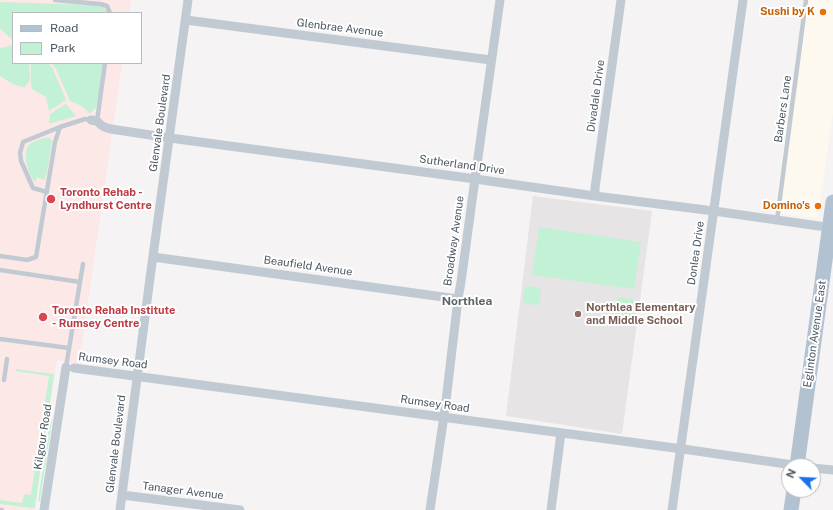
<!DOCTYPE html>
<style>
body{margin:0}
#map{position:relative;width:833px;height:510px;overflow:hidden;background:#f5f3f3;font-family:"Public Sans",sans-serif}
canvas{display:block}
.legend{position:absolute;left:12px;top:12px;width:130px;height:52px;box-sizing:border-box;background:#fff;border:1px solid #b7bbc0;margin:0;padding:5px 7px;list-style:none;font-size:12px;color:#4a5661}
.legend li{display:flex;align-items:center;gap:8px;height:20px}
.legend b{width:20px;border:1px solid #b7bbc0}
.north{position:absolute;left:781px;top:458px;width:40px;height:40px;box-sizing:border-box;background:#fff;border:1px solid #b7bbc0;border-radius:50%;rotate:294deg;font-size:11px;font-weight:700;line-height:16px;text-align:center;color:#4a5661}
.north::after{content:'';display:block;margin:auto;width:14px;height:18px;background:#1a73e8;clip-path:polygon(50% 0,100% 100%,50% 72%,0 100%)}
</style>
<div id="map">
<canvas width="833" height="510"></canvas>
<ul class="legend">
<li><b style="height:5px;background:#b3c2d1"></b>Road</li>
<li><b style="height:11px;background:#c3f1d5"></b>Park</li>
</ul>
<div class="north">N</div>
</div>
<script>
const ctx = document.querySelector('canvas').getContext('2d');
ctx.lineJoin = 'round';
function fill(path, color) { ctx.fillStyle = color; ctx.fill(path, 'evenodd'); }
function trace(path, color, width, dash) { ctx.strokeStyle = color; ctx.lineWidth = width; ctx.lineCap = dash ? 'butt' : 'round'; ctx.setLineDash(dash || []); ctx.stroke(path); }
function label(font, color, halo, rows, align = 'center') {
  ctx.font = font + ' "Public Sans",sans-serif'; ctx.lineWidth = 4; ctx.setLineDash([]); ctx.textBaseline = 'middle'; ctx.strokeStyle = halo; ctx.fillStyle = color; for (const [text, x, y, turn = 0] of rows) {
    ctx.save(); ctx.translate(x, y); ctx.rotate((+turn || 0) * Math.PI / 180); ctx.textAlign = isNaN(turn) ? turn : align; if (halo) ctx.strokeText(text, 0, 0); ctx.fillText(text, 0, 0); ctx.restore();
  }
}
const commercial = new Path2D(`
 M805 0H833V114L818 216 814 218 774 213Z`);
const education = new Path2D(`
 M533 196 652 211 622 434 506 416Z`);
const medical = new Path2D(`
 M0 0H131L129 13H13V63H122L79 364 57 360 35 510H0Z`);
const green = new Path2D(`
 M0 2 95 5C101 7 105 7 108 13H13V40L0 29Z
 M13 45V63H29L30 80 25 87C16 87 8 81 0 76V48L6 47Z
 M31 63H47L52 67 66 100 49 111 46 97 32 89C30 82 31 71 31 63Z
 M51 63H104L97 105 95 109 90 113H89L82 106 70 101 56 69Z
 M66 104 76 116 49 124 50 114Z
 M47 137 50 138 52 141 47 172 44 180 37 177 35 182C28 174 22 154 29 145 33 141 42 139 47 137Z
 M539 227 641 242 634 289 532 275Z
 M527 286 538 287 541 289 539 304 537 305 524 304 523 301 524 289Z
 M619 297 632 299 635 301 634 314 631 316 615 314 616 299Z
 M16 369 54 374 35 507 32 508 0 504V500L22 503 24 494 31 495 49 376 15 371Z
 M50 420 52 421 40 501H38Z`);
const lane = new Path2D(`
 M55 0 100 4 107 6 110 13
 M97 121 105 63
 M47 192 33 188 21 161 20 153 23 142 60 127 85 119 91 120
 M777 220 806 0
 M0 256 27 260 36 257 55 142 60 127
 M0 270 80 282
 M0 339 69 348
 M67 367H66L83 264
 M4 380 7 359
 M0 510H2`);
const street = new Path2D(`
 M186 20 491 60
 M91 120 97 121C101 126 105 128 111 129L170 138 468 178 595 196 714 211 833 228
 M595 196V188L621 0
 M153 257 458 299
 M74 368 690 450 800 466
 M813 468 833 470
 M122 495 240 510
 M44 510 66 367
 M120 510 150 278 188 0
 M430 510 445 409 458 299 461 282 475 179 500 0
 M551 510 561 433
 M672 510 743 0`);
const primary = new Path2D(`
 M797 466 833 202
 M791 510 794 490`);
const markers = [
 [823,12,4,"#e8710a"],
 [51,199,5,"#e0444e"],
 [818,206,4,"#e8710a"],
 [578,314,4,"#8d6e63"],
 [43,317,5,"#e0444e"]
];
const foodNames = [
 ["Sushi by K",815,12],
 ["Domino's",810,206]
];
const streetNames = [
 ["Glenbrae Avenue",340,28,7],
 ["Divadale Drive",596,96,-82],
 ["Barbers Lane",783,109,-82],
 ["Glenvale Boulevard",160,123,-82],
 ["Sutherland Drive",462,165,8],
 ["Broadway Avenue",454,241,-82],
 ["Donlea Drive",696,253,-82],
 ["Beaufield Avenue",308,266,8],
 ["Eglinton Avenue East",815,334,-82],
 ["Rumsey Road",113,361,7],
 ["Rumsey Road",435,404,8],
 ["Kilgour Road",43,437,-81],
 ["Glenvale Boulevard",116,444,-83],
 ["Tanager Avenue",183,491,7]
];
const healthNames = [
 ["Toronto Rehab -",60,193],
 ["Lyndhurst Centre",60,206],
 ["Toronto Rehab Institute",52,311],
 ["- Rumsey Centre",52,324]
];
const educationNames = [
 ["Northlea Elementary",586,308],
 ["and Middle School",586,321]
];
const neighbourhoodNames = [
 ["Northlea",467,301]
];
fill(commercial, '#fdf9ef');
fill(education, '#e6e4e5');
fill(medical, '#fce8e6');
fill(green, '#c3f1d5');
trace(lane, '#c1cad2', 4.5);
trace(street, '#c1cad2', 9);
trace(primary, '#b3c2d1', 15);
for (const [x, y, r, color] of markers) { const dot = new Path2D(); dot.arc(x, y, r, 0, 2 * Math.PI); ctx.fillStyle = color; ctx.fill(dot); trace(dot, '#fff', 1.5); }
label('bold 11px', '#c56008', '#fff', foodNames, 'right');
label('11px', '#4a5661', '#fff', streetNames);
label('bold 11px', '#be3a42', '#fff', healthNames, 'left');
label('bold 11px', '#785e54', '#fff', educationNames, 'left');
label('bold 12px', '#5f6368', '#fff', neighbourhoodNames);
</script>
